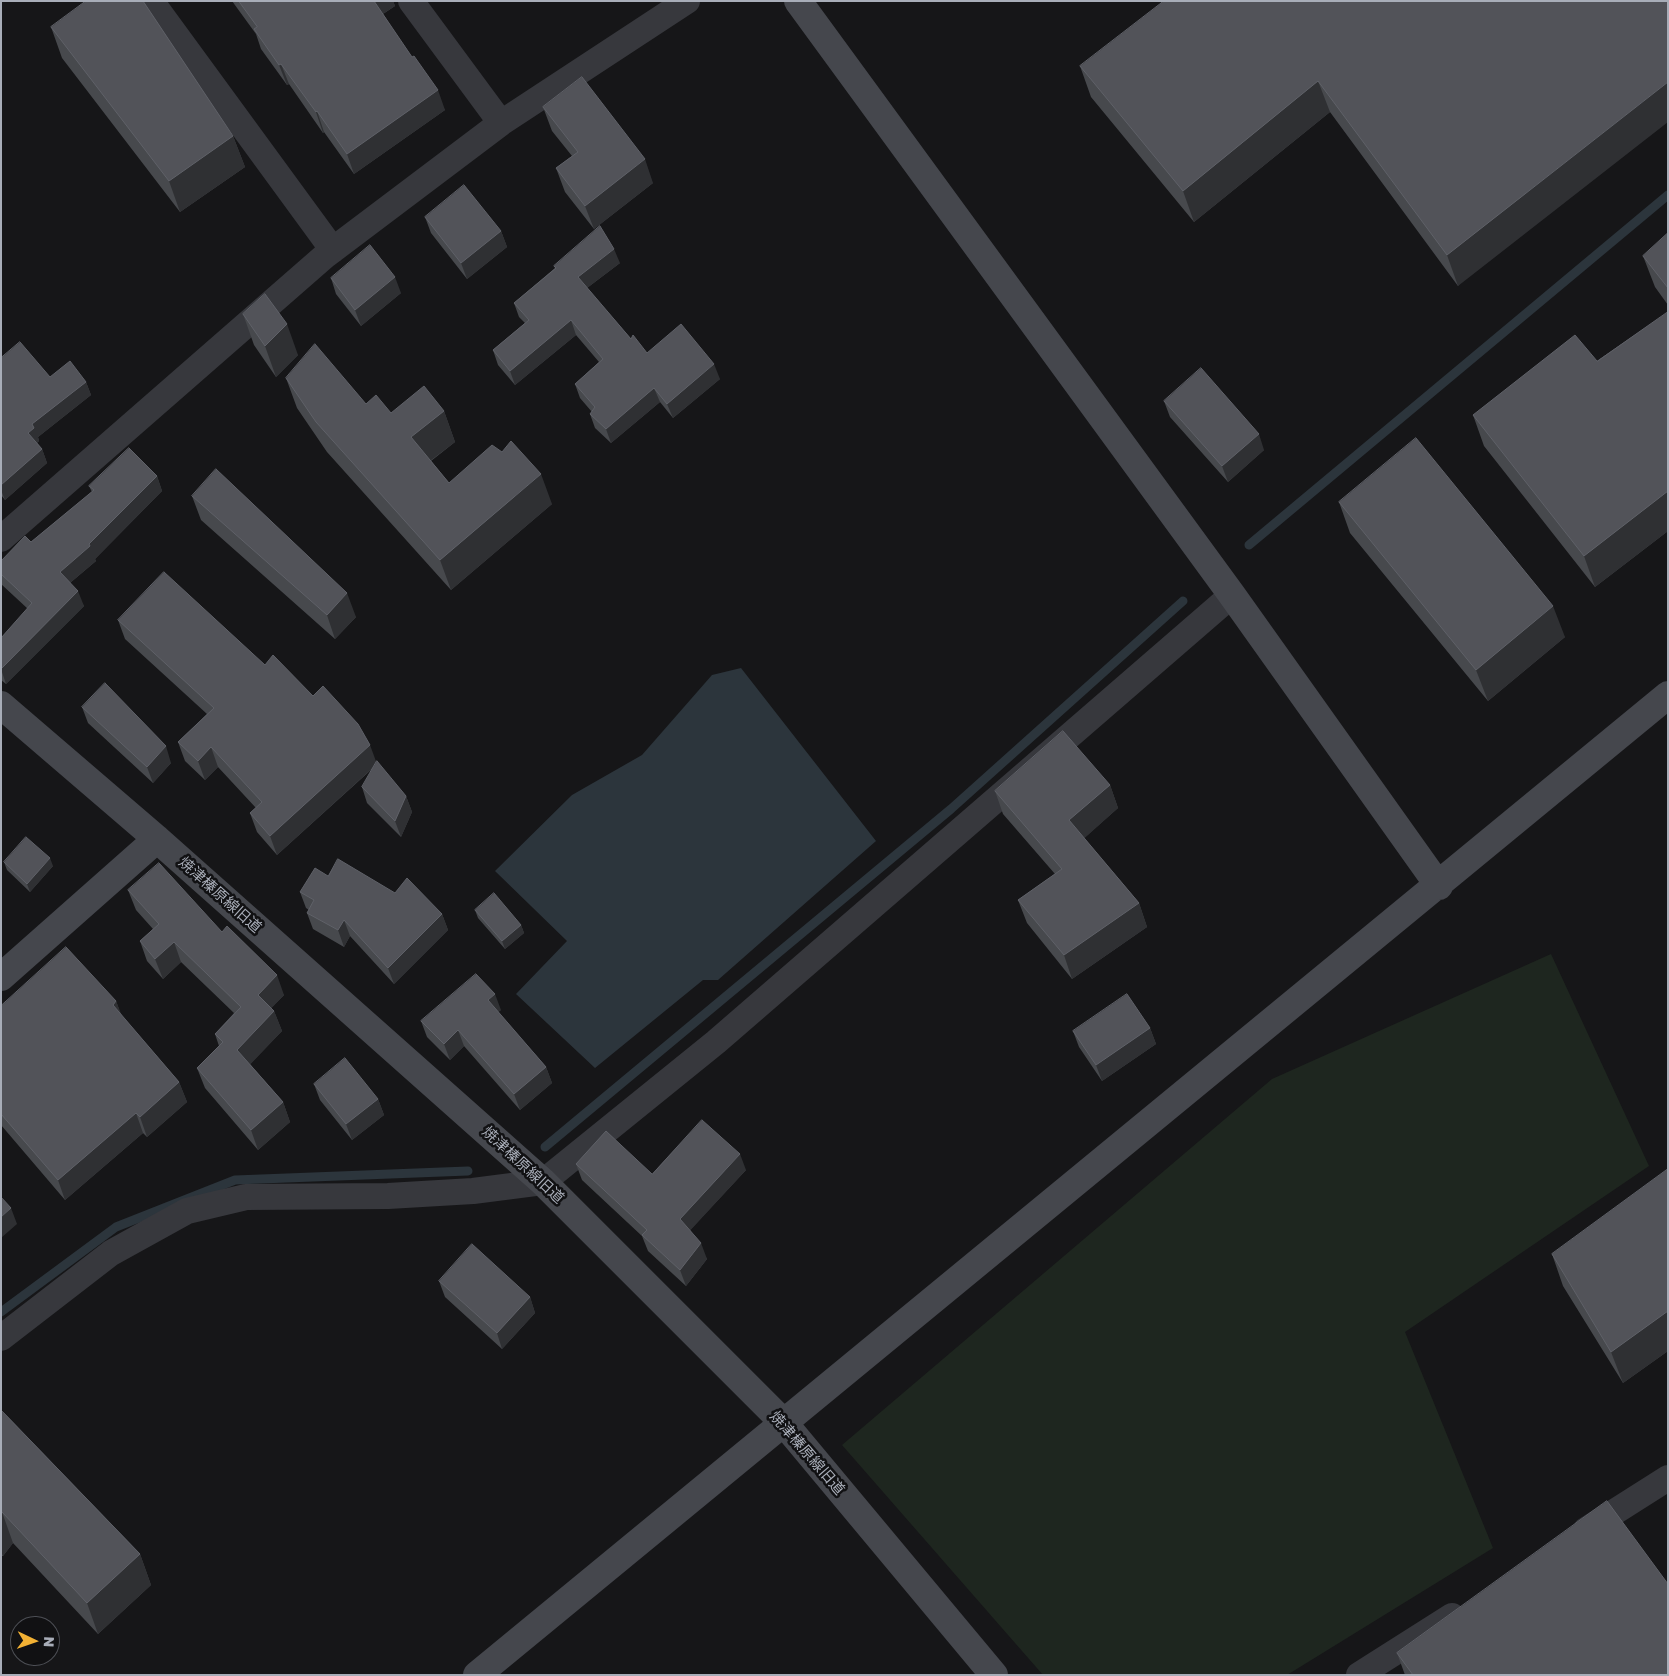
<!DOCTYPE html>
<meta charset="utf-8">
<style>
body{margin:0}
#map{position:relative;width:1669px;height:1676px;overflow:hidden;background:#161618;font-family:"Golos Text",sans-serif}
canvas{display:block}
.frame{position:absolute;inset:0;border:2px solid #a8adb8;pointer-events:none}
.north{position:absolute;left:10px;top:1616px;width:50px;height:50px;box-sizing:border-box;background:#111113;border:1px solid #4d4f55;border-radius:50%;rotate:93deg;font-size:14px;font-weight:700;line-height:20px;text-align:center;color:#a8adb8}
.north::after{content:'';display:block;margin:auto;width:18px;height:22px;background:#f2b134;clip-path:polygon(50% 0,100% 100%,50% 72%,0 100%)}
</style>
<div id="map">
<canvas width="1669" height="1676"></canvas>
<div class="frame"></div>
<div class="north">N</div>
</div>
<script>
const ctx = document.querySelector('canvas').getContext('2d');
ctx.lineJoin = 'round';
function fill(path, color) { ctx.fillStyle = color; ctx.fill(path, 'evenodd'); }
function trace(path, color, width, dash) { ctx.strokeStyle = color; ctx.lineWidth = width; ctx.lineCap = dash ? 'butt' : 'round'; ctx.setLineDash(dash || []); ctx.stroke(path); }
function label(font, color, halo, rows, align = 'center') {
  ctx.font = font + ' "Golos Text","Noto Sans JP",sans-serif'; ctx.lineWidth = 5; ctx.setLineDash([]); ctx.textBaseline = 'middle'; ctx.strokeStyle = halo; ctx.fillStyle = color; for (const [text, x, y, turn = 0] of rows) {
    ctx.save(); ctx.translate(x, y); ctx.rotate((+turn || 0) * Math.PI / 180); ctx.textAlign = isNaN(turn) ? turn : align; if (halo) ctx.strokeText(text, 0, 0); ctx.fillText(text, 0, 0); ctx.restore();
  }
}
const green = new Path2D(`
 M1551 954 1649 1166 1405 1332 1493 1548 1287 1675H1043L842 1445 1272 1079Z`);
const water = new Path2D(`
 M741 668 876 841 718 980H703L595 1068 516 994 567 941 495 871 572 795 642 755 712 675Z`);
const stream = new Path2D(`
 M1249 545 1668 195
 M545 1147 951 809 1183 601
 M1 1312 116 1227 235 1180 468 1171`);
const street = new Path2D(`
 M151 1 333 250
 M411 1 501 123
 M1 539 326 255 501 123 687 1
 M1 1338 111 1253 187 1211 246 1197 388 1196 473 1191 543 1182 716 1042 1232 595
 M1586 1530 1668 1478
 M1359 1675 1452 1616`);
const secondary = new Path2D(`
 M798 1 1232 595 1439 886
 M1 705 157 839 543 1182 783 1422 994 1675
 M1 977 157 839
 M477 1675C873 1347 1273 1024 1668 695`);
const wall = new Path2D(`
 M232 1H393L395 6 383 14 445 110 354 174 324 132 323 133 289 84 287 85 261 49 256 34Z
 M1668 1 1458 286 1330 112 1194 222 1091 97 1080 66Z
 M51 27 233 136 245 167 180 212 62 58Z
 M543 107 653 183 594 229 565 192 556 168 572 156 552 131Z
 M425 217 501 231 507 247 467 279 431 233Z
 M1668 233V305L1655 287 1643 256Z
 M620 263 587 288 631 339 647 353 720 379 673 418 660 402 611 443 595 428 590 414 592 412 580 398 575 384 599 362 576 335 515 385 498 365 493 350 525 323 519 317 514 303 555 268 554 266Z
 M331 278 401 293 361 326 336 294Z
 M1668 312V531L1595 587 1484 446 1473 415 1597 361Z
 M243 314 298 355 276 377 254 345Z
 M1 358 50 377 86 382 91 395 38 437 39 441 37 443 42 449 47 463 5 500 1 495Z
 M286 378 391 413 444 411 455 442 431 461 449 483 552 504 451 590 327 452 297 408Z
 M1164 401 1264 450 1228 482 1170 417Z
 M157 476 162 491 95 559 96 561 70 583 84 606 6 684 1 680V638L28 609 1 584V574L31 542 92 492 89 486Z
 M192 496 356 617 335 639 201 520Z
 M1339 502 1565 637 1488 701 1350 533Z
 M118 620 265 665 376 762 406 796 412 812 401 837 367 803 362 787 372 769 277 855 257 832 250 813 256 808 218 767 205 780 185 761 178 742 207 714 125 639Z
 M82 707 171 763 153 783 88 723Z
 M1110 785 1118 808 1084 838 1139 903 1147 927 1072 979 1027 923 1018 900 1055 874 1003 814 995 791Z
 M4 862 53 866 30 892 7 870Z
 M328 876 442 914 448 930 394 984 350 936 344 947 313 929 307 913 309 910 306 908 300 892Z
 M128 890 222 932 284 995 271 1008 274 1011 282 1031 250 1064 283 1102 290 1122 258 1150 205 1088 197 1068 219 1046 215 1034 234 1013 181 962 163 979 147 961 140 941 153 929 136 910Z
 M475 910 521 925 524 933 505 949 478 918Z
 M116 1001 121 1015 179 1082 187 1102 147 1137 143 1133 65 1200 1 1125V1006Z
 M501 1010 498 1012 546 1067 552 1083 520 1110 464 1046 450 1060 427 1037 421 1021Z
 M1150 1028 1156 1044 1102 1081 1079 1047 1073 1031Z
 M314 1084 378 1099 384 1115 352 1140 320 1100Z
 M576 1164 652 1174 746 1170 690 1230 707 1259 686 1286 648 1251 642 1236 582 1180Z
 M1668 1169V1351L1623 1383 1563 1286 1552 1254Z
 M439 1281 530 1297 535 1313 502 1349 445 1297Z
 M1 1410 140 1554 151 1585 98 1634 13 1543 3 1556H1Z
 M1397 1653 1668 1675H1405Z`);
const shadedWall = new Path2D(`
 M373 1H393L395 6 378 17Z
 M281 64 289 84 287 85 279 65Z
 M1318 81 1330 112 1194 222 1183 191Z
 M1668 82V122L1458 286 1447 255Z
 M438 90 445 110 354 174 347 154Z
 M317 111 324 132 323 133 316 112Z
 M233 136 245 167 180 212 169 181Z
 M645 159 653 183 594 229 585 206Z
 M501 231 507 247 467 279 461 263Z
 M614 249 620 263 583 291 578 277Z
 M395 277 401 293 361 326 355 310Z
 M571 320 576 335 515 385 510 371Z
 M287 324 298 355 276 377 265 346Z
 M714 364 720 379 673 418 667 404Z
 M86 382 91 395 38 437 39 441 33 446 28 433 32 424Z
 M654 388 660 402 611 443 606 429Z
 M444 411 455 442 422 467 411 437Z
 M1259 434 1264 450 1228 482 1222 466Z
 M42 449 47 463 5 500 1 490V485Z
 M541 474 552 504 451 590 440 560Z
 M157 476 162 491 95 559 96 561 65 587 60 572 89 544Z
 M1668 491V531L1595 587 1584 556Z
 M78 591 84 606 6 684 1 669Z
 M347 593 356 617 335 639 327 615Z
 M1553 606 1565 637 1488 701 1476 670Z
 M370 745 377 764 277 855 270 836Z
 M166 746 171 763 153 783 147 767Z
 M211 747 218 767 205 780 198 761Z
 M1110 785 1118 808 1078 844 1069 820Z
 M406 796 412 812 401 837 395 821Z
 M50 858 53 866 30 892 27 884Z
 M1139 903 1147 927 1072 979 1064 955Z
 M442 914 448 930 394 984 388 968Z
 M344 920 350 936 344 947 338 930Z
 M521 925 524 933 505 949 502 941Z
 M174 942 181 962 163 979 155 959Z
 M277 975 284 995 265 1015 258 995Z
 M495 994 501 1010 494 1016 488 1000Z
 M116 1001 124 1021 113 1005Z
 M274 1011 282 1031 245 1070 237 1050Z
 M1150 1028 1156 1044 1102 1081 1096 1065Z
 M458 1030 464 1046 450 1060 444 1044Z
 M546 1067 552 1083 520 1110 514 1094Z
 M179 1082 187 1102 147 1137 140 1117Z
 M378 1099 384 1115 352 1140 346 1124Z
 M283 1102 290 1122 258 1150 251 1130Z
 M136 1113 143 1133 65 1200 58 1180Z
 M740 1154 746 1170 686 1235 680 1219Z
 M11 1208 17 1224 1 1238V1217Z
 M701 1243 707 1259 686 1286 680 1270Z
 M530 1297 535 1313 502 1349 497 1333Z
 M1668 1311V1351L1623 1383 1611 1352Z
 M2 1512 13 1543 3 1556 1 1552V1513Z
 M140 1554 151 1585 98 1634 87 1603Z`);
const building = new Path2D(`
 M86 1H143L233 136 169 181 51 27Z
 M239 1H374L412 57 414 56 438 90 347 154 317 111 316 112 281 64 279 65 254 29 257 27Z
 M1164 1H1668V82L1447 255 1318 81 1183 191 1080 66Z
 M582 77 645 159 585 206 556 168 578 152 543 107Z
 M464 185 501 231 461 263 425 217Z
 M600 226 614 249 578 277 631 339 633 335 647 353 681 324 714 364 667 404 654 388 606 429 590 414 595 407 575 384 603 359 571 320 510 371 493 350 529 320 514 303 556 268 554 266Z
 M1668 233V288L1643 256Z
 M370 245 395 277 355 310 331 278Z
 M265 294 287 324 265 346 243 314Z
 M1668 312V491L1584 556 1473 415 1575 335 1597 361Z
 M20 342 50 377 70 361 86 382 32 424 34 428 28 433 42 449 1 485V358Z
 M315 344 366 404 376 395 391 413 424 386 444 411 411 437 449 483 492 445 502 452 511 441 541 474 440 560 316 422 286 378Z
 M1201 368 1259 434 1222 466 1164 401Z
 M1416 438 1553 606 1476 670 1339 502Z
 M129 448 157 476 89 544 90 546 60 572 78 591 1 669V638L32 603 1 574V561L25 536 31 542 94 490 89 486Z
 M216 469 347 593 327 615 192 496Z
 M164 572 265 665 273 655 313 696 323 686 358 724 370 745 270 836 250 813 262 802 211 747 198 761 178 742 214 708 118 620Z
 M105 683 166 746 147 767 82 707Z
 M1063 731 1110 785 1069 820 1139 903 1064 955 1018 900 1062 869 995 791Z
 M377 761 406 796 395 821 362 787Z
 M26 837 50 858 27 884 4 862Z
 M338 859 395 893 407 878 442 914 388 968 344 920 338 930 307 913 314 900 300 892 315 868 328 876Z
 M159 863 222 932 227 926 277 975 258 995 274 1011 237 1050 283 1102 251 1130 197 1068 223 1042 215 1034 241 1007 174 942 155 959 140 941 159 924 128 890Z
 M494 893 521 925 502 941 475 910Z
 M66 947 116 1001 113 1005 179 1082 140 1117 136 1113 58 1180 1 1114V1006Z
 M476 974 495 994 488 1000 546 1067 514 1094 458 1030 444 1044 421 1021Z
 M1127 994 1150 1028 1096 1065 1073 1031Z
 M345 1058 378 1099 346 1124 314 1084Z
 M702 1120 740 1154 680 1219 701 1243 680 1270 642 1235 647 1230 576 1164 606 1131 652 1174Z
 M1668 1169V1311L1611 1352 1552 1254Z
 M1 1197 11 1208 1 1217Z
 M472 1244 530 1297 497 1333 439 1281Z
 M1 1410 140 1554 87 1603 2 1512 1 1513Z
 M1607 1501 1668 1584V1675H1413L1397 1653Z`);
const streetNames = [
 ["焼津榛原線旧道",220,895,42],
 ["焼津榛原線旧道",523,1165,43],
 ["焼津榛原線旧道",807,1453,49]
];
fill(green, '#1e261f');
fill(water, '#2c353c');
trace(stream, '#2c353c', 9);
trace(street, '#37383d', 26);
trace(secondary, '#45474d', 28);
fill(wall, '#47494d');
fill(shadedWall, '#2f3033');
fill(building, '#525359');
trace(building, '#5f6168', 1);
label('15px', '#a8adb8', '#111113', streetNames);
</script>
